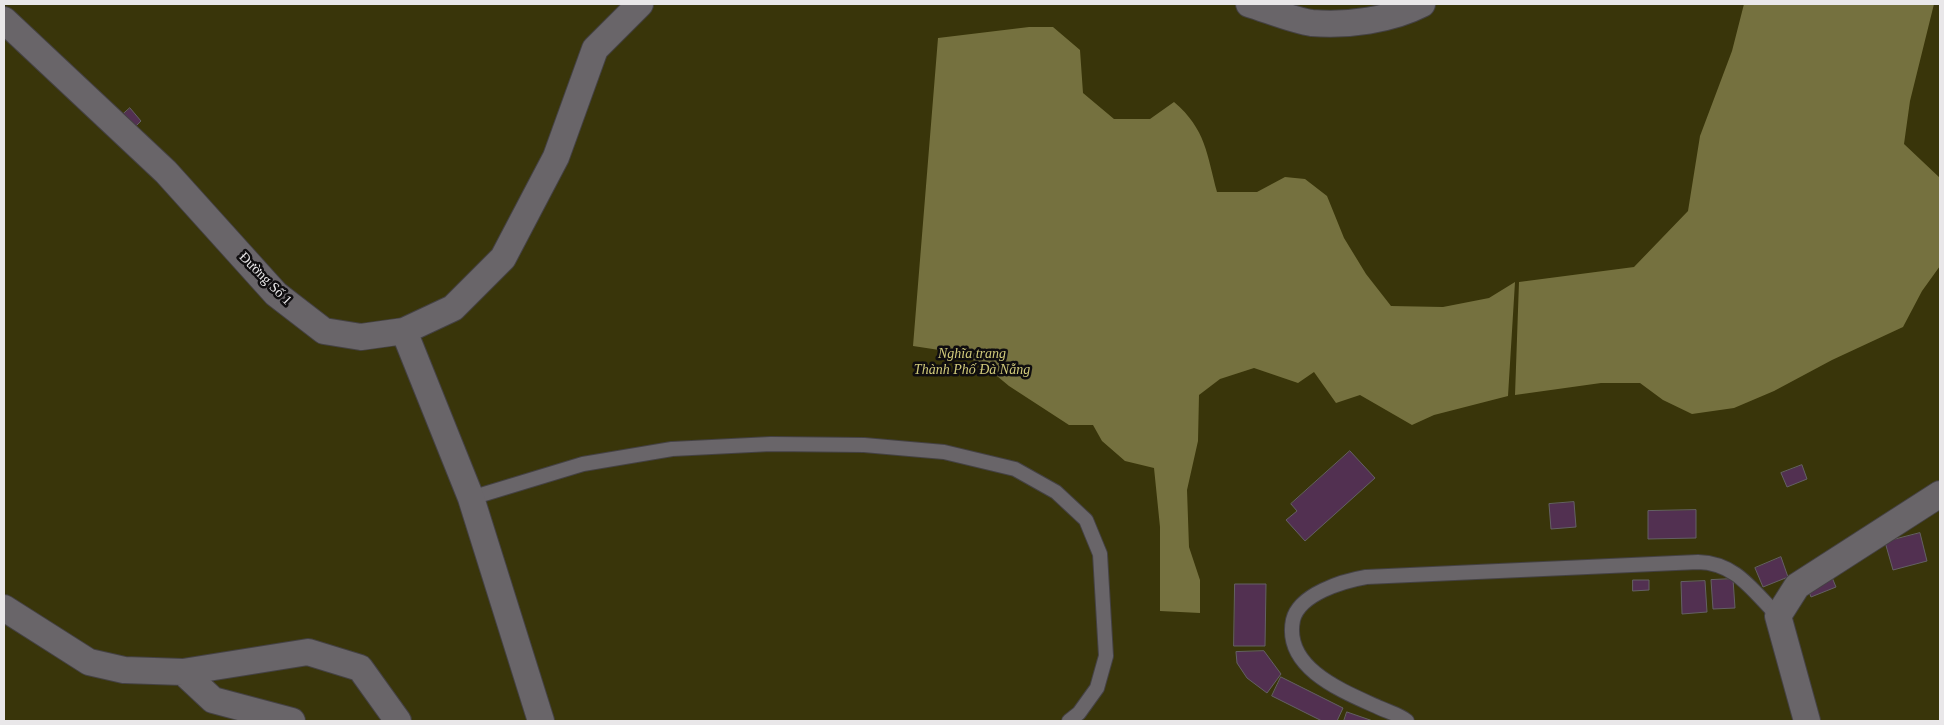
<!DOCTYPE html>
<meta charset="utf-8">
<style>
body{margin:0}
#map{position:relative;width:1944px;height:725px;overflow:hidden;background:#272426;font-family:"Times New Roman",serif}
canvas{display:block}
.frame{position:absolute;inset:0;border:5px solid #e9e7e9;pointer-events:none}
</style>
<div id="map">
<canvas width="1944" height="725"></canvas>
<div class="frame"></div>
</div>
<script>
const ctx = document.querySelector('canvas').getContext('2d');
ctx.lineJoin = 'round';
function fill(path, color) { ctx.fillStyle = color; ctx.fill(path, 'evenodd'); }
function trace(path, color, width, dash) { ctx.strokeStyle = color; ctx.lineWidth = width; ctx.lineCap = dash ? 'butt' : 'round'; ctx.setLineDash(dash || []); ctx.stroke(path); }
function label(font, color, halo, rows, align = 'center') {
  ctx.font = font + ' "Times New Roman",serif'; ctx.lineWidth = 5; ctx.setLineDash([]); ctx.textBaseline = 'middle'; ctx.strokeStyle = halo; ctx.fillStyle = color; for (const [text, x, y, turn = 0] of rows) {
    ctx.save(); ctx.translate(x, y); ctx.rotate((+turn || 0) * Math.PI / 180); ctx.textAlign = isNaN(turn) ? turn : align; if (halo) ctx.strokeText(text, 0, 0); ctx.fillText(text, 0, 0); ctx.restore();
  }
}
const green = new Path2D(`
 M4 4H1940V721H4Z`);
const water = new Path2D(`
 M1744 4H1934L1910 101 1904 144 1940 178V266L1922 291 1903 327 1832 360 1774 391 1734 408 1692 414 1663 400 1640 383H1601L1515 395 1519 282 1634 267 1688 211 1700 136 1732 51Z
 M1029 27H1053L1080 50 1083 93 1114 119H1150L1174 102C1206 129 1207 155 1217 192H1257L1285 177 1305 179 1327 196 1344 238 1366 274 1391 306 1443 307 1489 298 1515 282 1508 396 1434 415 1412 425 1360 395 1336 403 1314 372 1298 383 1254 368 1220 379 1199 395 1198 441 1187 490 1189 547 1200 580V613L1160 611V527L1154 468 1125 461 1102 441 1093 425H1069L1009 386 985 366 959 353 913 346 938 38Z`);
const building = new Path2D(`
 M130 108 141 121 132 130 120 117Z
 M1350 451 1375 478 1305 541 1286 520 1297 511 1291 504Z
 M1802 465 1807 479 1787 487 1781 473Z
 M1574 502 1576 527 1551 529 1549 504Z
 M1696 510V538L1648 539V511Z
 M1920 533 1927 561 1893 570 1885 542Z
 M1781 557 1788 577 1763 587 1755 568Z
 M1831 575 1836 587 1811 597 1806 584Z
 M1733 579 1735 608 1713 609 1711 580Z
 M1633 580H1649V590L1633 591Z
 M1705 581 1707 612 1682 614 1681 582Z
 M1235 584H1266L1265 646H1234Z
 M1264 651 1281 674 1267 693 1247 678 1237 663 1236 652Z
 M1281 677 1343 708 1337 721H1322L1272 696Z
 M1347 712 1373 721H1344Z`);
const lane = new Path2D(`
 M471 498 583 464 672 449 771 444 864 445 944 452 1015 469 1056 492 1086 520 1100 554 1106 656 1097 688 1079 713 1069 721
 M1407 721C1400 715 1389 712 1380 708 1345 692 1283 669 1293 620 1299 594 1343 581 1366 577L1698 562C1736 563 1752 590 1778 616`);
const street = new Path2D(`
 M1249 4C1266 9 1295 21 1312 23 1347 26 1391 20 1422 4
 M4 20 166 172 276 294 324 331 361 337 404 331 453 308 503 258 556 157 595 49 640 4
 M404 331 471 498 541 721
 M4 608 89 662 124 670 183 672 308 652 360 668 398 721
 M183 672 213 700 292 721
 M1807 721 1778 616 1797 586 1940 494`);
const streetNames = [
 ["Đường Số 1",265,279,45]
];
const parkNames = [
 ["Nghĩa trang",972,354],
 ["Thành Phố Đà Nẵng",972,370]
];
fill(green, '#39350a');
fill(water, '#75713f');
fill(building, '#523051');
trace(building, '#646064', 1);
trace(lane, '#444143', 16);
trace(street, '#444143', 28);
trace(lane, '#696569', 14);
trace(street, '#696569', 26);
label('14px', '#e9e7e9', '#0f0d0f', streetNames);
label('italic 14px', '#d0c97a', '#0f0d0f', parkNames);
</script>
